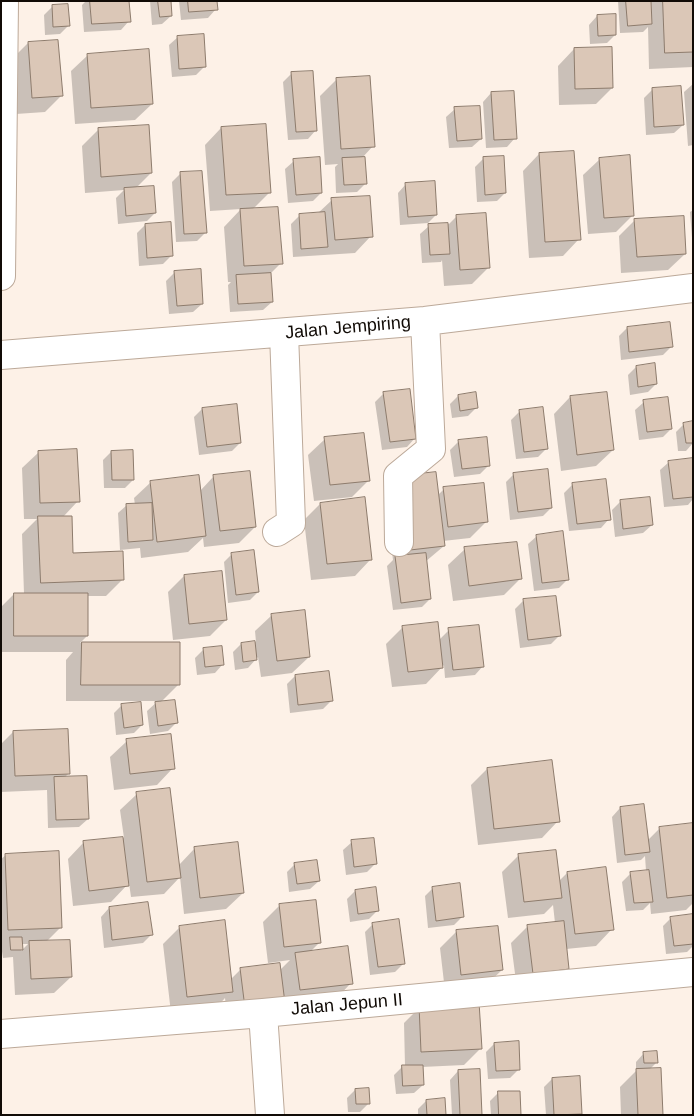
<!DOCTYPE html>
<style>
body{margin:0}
#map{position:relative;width:694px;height:1116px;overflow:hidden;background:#fdf1e7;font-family:Helvetica,sans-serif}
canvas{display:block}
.frame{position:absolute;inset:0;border:2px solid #110b06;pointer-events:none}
</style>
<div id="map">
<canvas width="694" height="1116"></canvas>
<div class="frame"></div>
</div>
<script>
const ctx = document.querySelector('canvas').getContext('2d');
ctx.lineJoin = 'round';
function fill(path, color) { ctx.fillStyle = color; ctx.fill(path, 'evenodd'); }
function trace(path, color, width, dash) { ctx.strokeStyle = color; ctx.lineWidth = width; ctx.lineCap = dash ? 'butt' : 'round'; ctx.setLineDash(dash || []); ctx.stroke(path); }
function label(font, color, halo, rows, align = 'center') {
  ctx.font = font + ' Helvetica,sans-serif'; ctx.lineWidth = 4.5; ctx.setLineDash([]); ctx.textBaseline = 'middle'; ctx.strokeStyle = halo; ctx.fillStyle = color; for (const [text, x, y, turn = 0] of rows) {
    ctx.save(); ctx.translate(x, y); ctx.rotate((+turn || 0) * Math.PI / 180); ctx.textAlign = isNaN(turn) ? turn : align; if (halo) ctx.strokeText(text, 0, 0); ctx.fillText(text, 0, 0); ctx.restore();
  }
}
const shadow = new Path2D(`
 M86 1H128L129 21 121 30 84 32 82 5Z
 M150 1H170L171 16 162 24 152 25Z
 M179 1H216V9L208 18 181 20Z
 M618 1H693V67L649 69 648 27 643 32 620 33Z
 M52 7 69 25 60 34 45 35 44 15Z
 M597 16 615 35 607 43 590 44 589 25Z
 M178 37 205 66 196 75 172 77 169 45Z
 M28 43 61 96 45 112 16 114 12 59Z
 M574 49 612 88 596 104 559 105 558 66Z
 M88 55 152 104 135 120 75 124 71 71Z
 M292 73 316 130 308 139 288 140 283 82Z
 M337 79 373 146 362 158 366 183 357 192 336 193 335 167 338 164 325 165 320 96Z
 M693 84V145L688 146 684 92Z
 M652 90 683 125 674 133 646 135 644 98Z
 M491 93 515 138 507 147 486 148 483 102Z
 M455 109 481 139 472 147 449 148 446 117Z
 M221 128 270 192 252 210 281 263 269 275 272 302 263 310 230 312 228 285 231 282H228L224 227 241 209 210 211 205 145Z
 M98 130 151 173 135 189 155 213 147 221 118 224 116 198 124 190 85 193 82 146Z
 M539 154 579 239 563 256 529 258 523 171Z
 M483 159 505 193 497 201 477 202 475 167Z
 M600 159 633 215 616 232 588 234 583 175Z
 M294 161 321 193 313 201 288 203 285 169Z
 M180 174 206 232 197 241 176 242 172 182Z
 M406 184 436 215 428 223 400 225 398 193Z
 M332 200 371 236 355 253 293 257 291 224 300 215 317 214Z
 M693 210V251L690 212Z
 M457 216 489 267 472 284 444 286 442 260 441 262 422 263 420 234 429 226 449 224Z
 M635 220 685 254 668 270 621 273 619 236Z
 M145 225 171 256 163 264 139 266 137 233Z
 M175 272 202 304 193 312 169 314 166 281Z
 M627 328 671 347 663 355 621 360 619 336Z
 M636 367 656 384 648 392 630 395 628 375Z
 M384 393 415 438 407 447 382 450 375 402Z
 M458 396 476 408 468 416 452 418 450 404Z
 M570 397 613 450 596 466 561 471 554 414Z
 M644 402 671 429 663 437 639 440 635 410Z
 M202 409 240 443 232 451 199 455 194 417Z
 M520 411 547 448 538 457 516 459 511 420Z
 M693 422V443L686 451H678L676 432 684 424Z
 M325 439 369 480 352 497 314 501 308 455Z
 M459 441 489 465 480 474 454 477 450 450Z
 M39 452 78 501 63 517 72 555 123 579 106 596H87V636L80 643H179V684L161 702 176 723 168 731 150 734 147 711 158 701H66V660L73 652H1V607L14 594H24L22 534 37 519H24L22 468Z
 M111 452 133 480 125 488H104L103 460Z
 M669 462 693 466V499L688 505 664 507 660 470Z
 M514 474 551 508 543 516 510 520 506 482Z
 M214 476 255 527 239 543 204 547 203 538 188 552 141 558 140 548 120 550 118 513 127 505H135L134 498 151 482 200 491Z
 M573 484 609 519 601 528 569 531 564 493Z
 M444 489 487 521 470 538 443 541 444 546 425 562 430 599 422 607 393 610 387 566 393 560 385 493 438 495Z
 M620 502 652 525 643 533 615 537 612 510Z
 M320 504 371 559 355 576 311 580 304 520Z
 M537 536 567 580 559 588 534 591 528 544Z
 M465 549 520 579 504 595 453 601 448 565Z
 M232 554 258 592 250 600 228 603 224 562Z
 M184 576 226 620 210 636 173 640 168 592Z
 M523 601 559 636 551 644 520 648 515 609Z
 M272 615 309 657 292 673 261 677 258 657 248 668 235 670 233 652 241 644 256 642 255 631Z
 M403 627 439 640 449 630 483 666 475 675 445 678 444 665 426 684 392 687 386 644Z
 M203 650 223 664 215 673 197 675 195 658Z
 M295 676 332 700 323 709 290 713 287 684Z
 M122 705 142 725 134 733 116 735 114 713Z
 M13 732 69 773 64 778 88 819 79 827 48 828 47 790 1 792V744Z
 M127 741 173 768 157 785 114 790 110 757Z
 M487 769 558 821 542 838 478 845 471 785Z
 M137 794 179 865 195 848 243 893 226 909 184 914 180 877 164 894 131 897 129 883 111 902 73 906 68 859 84 842 124 838 120 810Z
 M620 808 648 840 660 828 693 824V903L686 910 651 914 650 903 643 910 626 911 622 882 631 873 646 871 645 856 641 860 617 863 612 817Z
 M352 842 376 863 367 872 346 875 343 850Z
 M6 855 61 927 46 942 71 977 54 993 15 995 13 957 3 958 1 945V859ZM21 944H28L21 951Z
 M518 856 558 882 567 873 612 929 596 946 566 949 568 969 552 985 517 989 511 943 528 926 555 923 553 905 544 914 508 918 502 872Z
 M295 864 319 881 310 889 289 892 287 872Z
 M433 888 463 916 454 925 428 928 425 896Z
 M355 891 377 911 369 919 350 922 347 899Z
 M280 905 320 942 310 952 351 983 335 1000 228 1024 225 998 216 1008 171 1013 163 944 180 927 231 979 240 970H280L290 960 268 963 263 922Z
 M109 908 151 935 143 943 104 948 101 917Z
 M671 918 693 919V946L687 952 666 954 663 926Z
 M373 924 404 963 395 972 370 975 365 932Z
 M497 927 502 970 485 986 445 991 440 948 456 932Z
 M420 1007 481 1048 464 1065 422 1067 423 1085 414 1093 396 1094 394 1075 403 1066H405L404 1023Z
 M494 1044 519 1069 510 1078 488 1079 486 1052Z
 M644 1053 657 1062 650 1069 662 1115H621L620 1087 636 1071V1062Z
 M458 1071 481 1115H452L450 1080Z
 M552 1079 581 1114 580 1115H546L544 1087Z
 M355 1090 369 1103 360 1112H348L347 1098Z
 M498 1093 520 1115H491L490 1101Z
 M426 1101 445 1115H418V1109Z`);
const building = new Path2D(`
 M90 1H129L131 22 92 24Z
 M158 1H171L172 16 160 17Z
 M188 1H217L218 10 189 12Z
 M626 1H651L652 24 628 26Z
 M663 1H693V52L665 53Z
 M68 4 70 26 53 27 52 5Z
 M616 14V35L598 36 597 15Z
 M204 34 206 67 179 69 177 36Z
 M58 40 63 96 32 98 28 42Z
 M612 47 613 88 575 89 574 48Z
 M149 49 153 104 91 108 87 54Z
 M313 71 317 131 296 132 291 72Z
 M370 76 375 147 341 149 336 78Z
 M681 86 684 125 654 127 652 88Z
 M514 91 517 139 494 140 491 92Z
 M480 106 482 139 457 141 454 107Z
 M266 124 271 193 226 195 221 127Z
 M149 125 152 173 101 177 98 128Z
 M574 151 581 240 545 242 539 153Z
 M630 155 634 216 604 218 599 158Z
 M504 156 506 193 485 195 483 157Z
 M320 157 322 193 296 195 293 159Z
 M365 157 367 184 344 185 342 158Z
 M202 171 207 233 184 234 180 172Z
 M435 181 437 215 408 217 405 183Z
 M154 186 156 213 126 216 124 188Z
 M370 196 373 237 335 240 331 198Z
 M278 207 283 264 244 266 240 209Z
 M325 212 328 247 301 249 299 214Z
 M486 213 490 268 460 270 456 215Z
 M684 216 686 254 637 257 634 219Z
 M171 222 173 256 147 258 145 224Z
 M448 223 450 254 430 255 428 224Z
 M201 269 203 304 177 306 174 271Z
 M271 273 273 302 238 304 236 275Z
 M670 322 673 347 629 352 627 327Z
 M655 363 657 384 638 387 636 366Z
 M410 389 416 439 390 442 383 392Z
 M476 392 478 408 460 411 458 395Z
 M607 392 614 450 577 455 570 396Z
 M668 397 672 429 647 432 643 400Z
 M237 404 241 443 207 447 202 408Z
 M543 407 548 449 524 452 519 410Z
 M693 421V443H686L683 423Z
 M364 433 370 481 330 485 324 437Z
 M487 437 490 466 462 469 458 440Z
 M77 449 80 502 40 503 38 451Z
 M133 450 134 480H112L111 451Z
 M693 458V497L673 499 668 461Z
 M548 469 552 508 518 512 513 473Z
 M250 471 256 527 220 531 213 475Z
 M436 472 445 546 410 550 401 476Z
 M199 475 206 536 157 542 150 481Z
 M606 479 611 520 577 524 572 483Z
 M484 483 488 522 448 527 443 487Z
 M365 497 372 560 327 564 320 503Z
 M650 497 653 525 623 529 620 500Z
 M152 503 153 540 128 542 126 504Z
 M38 516H72L73 553 123 551 124 580 41 583Z
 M563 531 569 580 542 583 536 535Z
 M517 542 522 579 469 586 464 547Z
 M254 550 259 592 236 595 231 553Z
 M426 553 431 599 401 603 395 556Z
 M222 571 227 620 189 624 184 575Z
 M14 593H88V636H14Z
 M556 596 561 636 528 640 523 599Z
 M305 610 310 657 277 661 271 614Z
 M438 622 443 668 408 672 402 626Z
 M479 625 484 667 453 670 448 628Z
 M255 641 257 660 243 662 241 643Z
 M82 642H180V685H81Z
 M222 646 224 665 205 667 203 648Z
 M329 671 333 701 298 705 295 675Z
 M175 700 178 723 158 726 155 702Z
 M141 702 143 725 124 728 121 704Z
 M68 729 70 774 15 776 13 731Z
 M171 734 175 769 130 774 126 739Z
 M552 760 560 822 494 829 487 768Z
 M87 776 89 819 56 820 54 777Z
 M170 788 181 878 147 882 136 792Z
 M644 804 650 852 625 855 620 807Z
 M693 823V895L667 898 659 827Z
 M123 837 129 886 89 891 83 841Z
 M374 838 377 864 354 867 351 840Z
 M238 842 244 893 200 898 194 847Z
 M556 850 562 898 524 902 518 854Z
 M59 851 62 928 8 930 5 854Z
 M317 860 320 881 297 884 294 863Z
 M606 867 614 930 575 934 567 872Z
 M649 870 653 902 634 903 630 872Z
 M460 883 464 917 436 921 432 887Z
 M376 887 379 911 358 914 355 890Z
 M316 900 321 943 284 947 279 904Z
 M148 902 153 935 112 940 109 907Z
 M693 914V944L674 946 670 917Z
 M399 919 405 964 378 967 372 923Z
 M225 920 233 992 187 997 179 926Z
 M564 921 569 969 533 974 527 925Z
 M498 926 503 970 461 975 456 930Z
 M10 937H22L23 950H11Z
 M70 940 72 977 31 979 29 941Z
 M348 946 353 984 300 990 295 953Z
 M280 963 285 1003 245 1008 240 968Z
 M479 1002 482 1049 421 1052 419 1005Z
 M519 1041 520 1070 496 1071 494 1043Z
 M657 1051 658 1063H644L643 1052Z
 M402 1065H423L424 1085 403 1086Z
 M661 1068 663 1115H638L636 1069Z
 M480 1069 482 1115H460L458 1070Z
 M580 1076 582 1114 554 1115 552 1078Z
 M369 1088 370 1104H356L355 1089Z
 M498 1091H520L521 1115H499Z
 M445 1098 446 1115H427L426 1100Z`);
const minor = new Path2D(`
 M1 276 4 1
 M1 355 425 321 693 288
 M277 532 291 523 284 333
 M399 542 398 476 431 449 425 321
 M263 1013 270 1115
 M1 1034 263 1013 693 972`);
const streetNames = [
 ["Jalan Jempiring",348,328,-5],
 ["Jalan Jepun II",347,1005,-5]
];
fill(shadow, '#0003');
fill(building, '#dbc7b7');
trace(building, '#8d7b6c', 1);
trace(minor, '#bca999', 30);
trace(minor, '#fff', 28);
label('18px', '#110b06', '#fff', streetNames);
</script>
